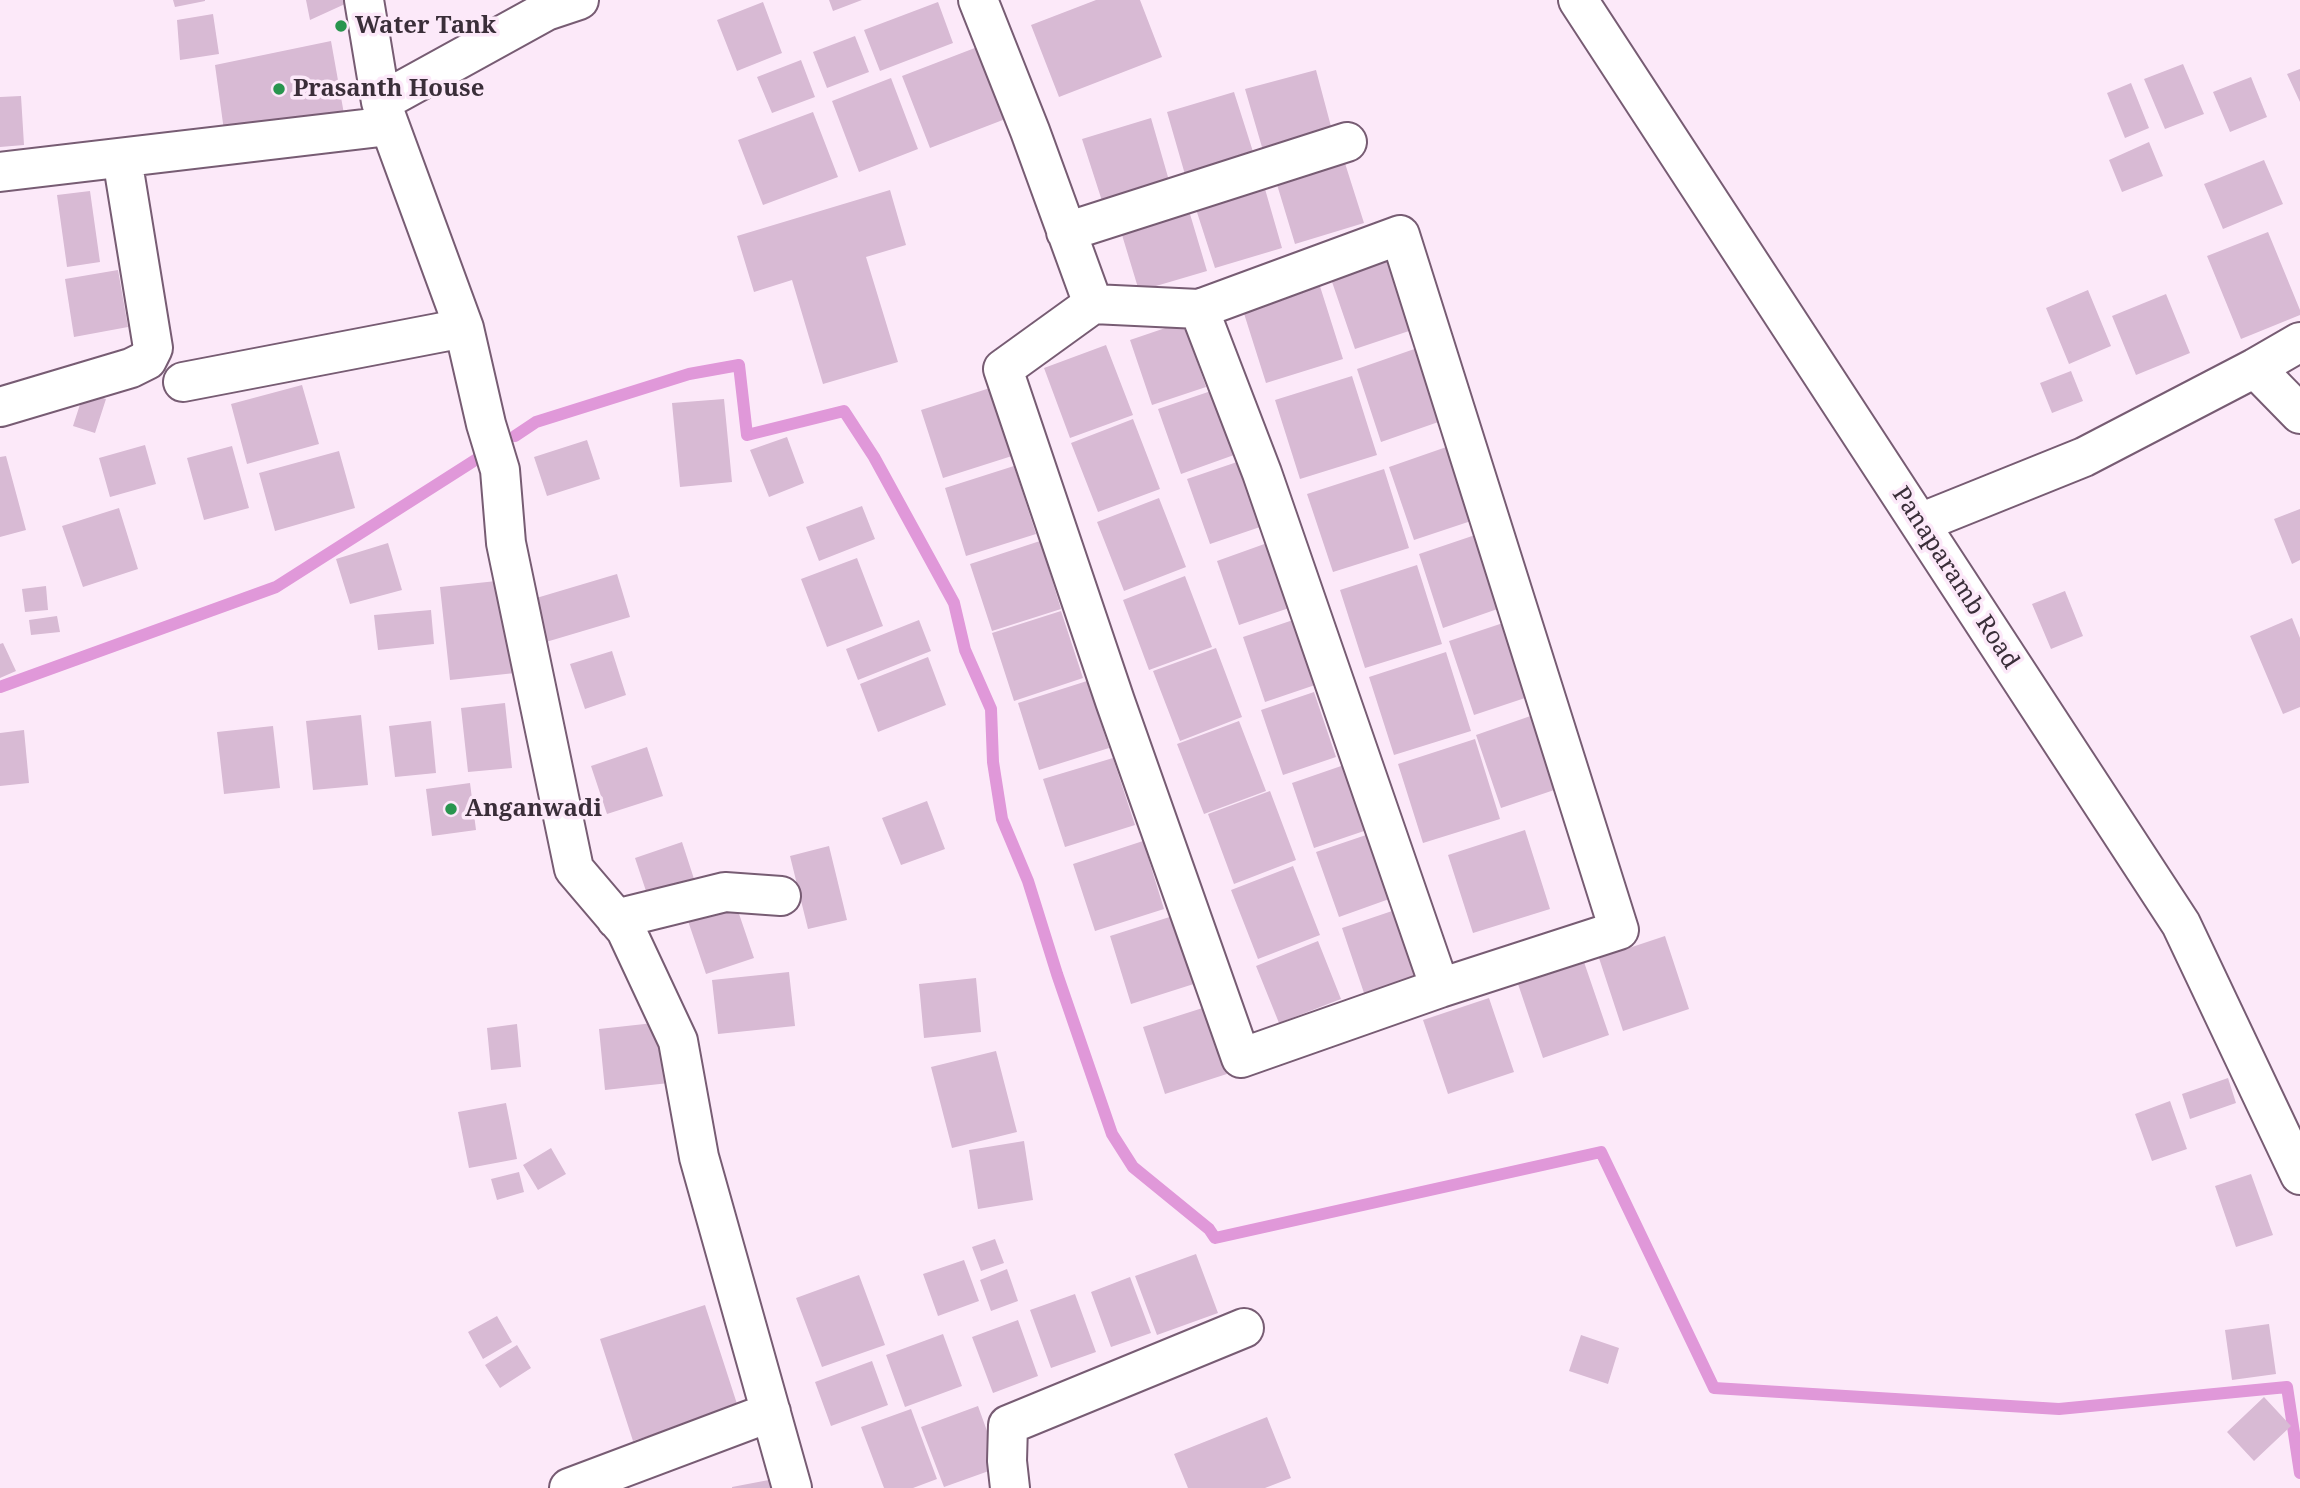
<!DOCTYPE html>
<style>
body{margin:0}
canvas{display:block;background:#fce9f9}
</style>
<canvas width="2300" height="1488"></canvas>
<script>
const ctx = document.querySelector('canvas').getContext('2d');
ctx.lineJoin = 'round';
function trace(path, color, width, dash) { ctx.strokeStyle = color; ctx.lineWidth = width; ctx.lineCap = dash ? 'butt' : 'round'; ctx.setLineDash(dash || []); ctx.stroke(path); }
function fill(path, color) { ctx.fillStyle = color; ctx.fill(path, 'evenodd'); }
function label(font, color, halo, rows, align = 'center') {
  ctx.font = font + ' "Noto Serif",serif'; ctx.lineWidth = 7; ctx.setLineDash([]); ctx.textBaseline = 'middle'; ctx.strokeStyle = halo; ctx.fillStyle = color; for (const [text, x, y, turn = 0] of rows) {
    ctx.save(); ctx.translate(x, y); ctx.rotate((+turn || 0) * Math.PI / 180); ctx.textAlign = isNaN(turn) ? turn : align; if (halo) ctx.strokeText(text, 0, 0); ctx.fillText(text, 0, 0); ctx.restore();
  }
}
const stream = new Path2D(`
 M515 436 536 422 689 374 739 365 747 435 844 411 874 457 954 603 965 650 991 709 993 762 1002 819 1028 881 1057 974 1112 1134 1133 1167 1209 1229 1215 1238 1601 1152 1714 1388 2059 1409 2287 1387 2300 1473
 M0 687 276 587 480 457`);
const building = new Path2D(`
 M173 0H205V1L175 7Z
 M306 0H344L345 4 310 20Z
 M829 0H862L833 11Z
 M1096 0H1140L1162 57 1059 97 1031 25Z
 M763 2 782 53 737 71 717 20Z
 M938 2 953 43 880 71 864 30Z
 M213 14 219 54 180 60 177 20Z
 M855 36 869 72 827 88 813 52Z
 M331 41 344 114 225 138 215 65Z
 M980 46 1008 118 930 148 902 76Z
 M801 60 815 97 772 113 757 77Z
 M2183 64 2204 114 2165 129 2144 79Z
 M2300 69V102L2287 74Z
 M1316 70 1333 134 1264 154 1245 89Z
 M2251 77 2267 117 2230 132 2213 92Z
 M891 78 918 149 859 172 832 101Z
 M2131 83 2149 128 2125 138 2107 93Z
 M1234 92 1255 158 1186 178 1167 112Z
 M21 96 24 145 0 147V97Z
 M813 112 838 177 763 205 738 140Z
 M1151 118 1170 184 1103 204 1082 139Z
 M2149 142 2163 176 2122 192 2109 160Z
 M1343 157 1364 223 1295 244 1275 178Z
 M2264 160 2283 204 2223 229 2204 184Z
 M1263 182 1282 248 1215 268 1194 203Z
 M890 190 906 245 866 257 898 362 823 384 792 280 754 292 737 236Z
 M90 191 100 262 67 267 57 195Z
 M1187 204 1207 271 1139 291 1119 225Z
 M2268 232 2300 310V315L2241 339 2207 256Z
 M1399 254 1421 327 1355 349 1330 276Z
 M118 270 128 327 74 337 65 279Z
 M1318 280 1343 359 1266 383 1241 304Z
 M2088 290 2111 346 2069 364 2046 308Z
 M2166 294 2190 353 2136 375 2112 316Z
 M1183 322 1206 387 1152 405 1130 340Z
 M1106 345 1133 415 1070 438 1044 368Z
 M1423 346 1447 419 1381 442 1357 369Z
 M2071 371 2083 401 2052 413 2040 383Z
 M1352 376 1377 455 1300 479 1275 400Z
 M302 385 319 444 247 464 231 404Z
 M990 388 1012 456 943 478 921 410Z
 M1211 391 1234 455 1181 474 1158 409Z
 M84 392 106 399 95 433 73 426Z
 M724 399 732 482 680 487 672 403Z
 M1133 419 1160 489 1098 512 1071 443Z
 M787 437 804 483 769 497 750 450Z
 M587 440 600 479 547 496 534 457Z
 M1455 444 1480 518 1414 540 1389 467Z
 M145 445 156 484 110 497 99 458Z
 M232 446 249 508 204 520 187 458Z
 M339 451 355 508 275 531 259 473Z
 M6 456 26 530 0 537V457Z
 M1240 461 1263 526 1210 544 1187 479Z
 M1014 466 1036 534 966 556 945 488Z
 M1384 469 1409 548 1333 572 1307 494Z
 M1159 498 1186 567 1124 591 1097 522Z
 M862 506 875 539 819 561 806 527Z
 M119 508 138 569 83 587 62 526Z
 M2300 509V560L2292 564 2274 519Z
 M1484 532 1509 605 1443 628 1419 554Z
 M1040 541 1061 609 992 631 970 564Z
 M1270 542 1292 607 1239 625 1217 561Z
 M388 543 402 590 350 604 336 559Z
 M857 558 883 626 827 647 801 579Z
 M1417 565 1442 644 1365 668 1340 590Z
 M617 574 630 617 546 642 533 599Z
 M1185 576 1212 647 1149 670 1123 600Z
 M506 580 515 673 450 680 440 587Z
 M46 586 48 610 25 612 22 589Z
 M2065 591 2083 636 2051 649 2032 604Z
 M431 610 434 644 378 650 374 615Z
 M1061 611 1083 678 1014 701 992 633Z
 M57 616 60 632 31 635 29 620Z
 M2292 618 2300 638V707L2283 714 2250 636Z
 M1296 619 1318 684 1265 702 1243 637Z
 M1515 619 1540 693 1474 715 1449 641Z
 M919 620 931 651 858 680 846 649Z
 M3 643 16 671 0 678V644Z
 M1216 648 1242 717 1180 741 1153 671Z
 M612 651 626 695 585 709 570 664Z
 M1446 652 1471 731 1394 755 1369 677Z
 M928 657 946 705 878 732 860 684Z
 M1087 681 1109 748 1039 770 1018 703Z
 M1314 692 1336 757 1283 775 1261 710Z
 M505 703 512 768 468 772 461 708Z
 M1542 712 1566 786 1501 808 1476 735Z
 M361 715 368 785 313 790 306 721Z
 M431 721 436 773 395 777 389 726Z
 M1239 721 1266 791 1204 814 1177 744Z
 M273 726 280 788 224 794 217 732Z
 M24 730 29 783 0 786V733Z
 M1475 739 1500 819 1423 843 1398 764Z
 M647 747 663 796 607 814 591 766Z
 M1113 758 1135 825 1065 847 1043 779Z
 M1344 765 1367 830 1314 848 1292 783Z
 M470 783 476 830 432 836 426 789Z
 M1270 791 1296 860 1234 884 1208 814Z
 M927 801 945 849 901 865 882 818Z
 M1525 830 1550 909 1473 933 1448 855Z
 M1369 834 1392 898 1339 917 1316 852Z
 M1143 841 1164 909 1095 931 1073 864Z
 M682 842 696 885 649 900 635 858Z
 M829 846 847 920 808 929 790 856Z
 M1293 866 1320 935 1258 959 1231 890Z
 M735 902 754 958 706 974 687 918Z
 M1395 910 1417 975 1364 993 1342 928Z
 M1179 914 1200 982 1131 1004 1110 936Z
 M1665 936 1689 1009 1623 1031 1599 958Z
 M1318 941 1341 999 1279 1023 1256 966Z
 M1584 962 1609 1035 1543 1058 1518 984Z
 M789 972 795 1026 718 1034 712 980Z
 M976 978 981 1032 924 1038 919 984Z
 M1489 998 1514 1072 1448 1094 1423 1020Z
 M1212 1005 1233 1072 1165 1094 1143 1027Z
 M663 1022 669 1083 605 1090 599 1029Z
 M517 1024 521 1067 491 1070 487 1028Z
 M996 1051 1017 1132 952 1148 931 1067Z
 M2228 1078 2236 1103 2190 1119 2182 1094Z
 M2170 1101 2187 1149 2152 1161 2135 1114Z
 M506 1103 517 1159 469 1168 458 1112Z
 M1024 1141 1033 1200 978 1209 969 1150Z
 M551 1148 566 1174 538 1190 523 1165Z
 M519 1172 524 1192 497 1200 491 1179Z
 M2251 1174 2273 1235 2236 1247 2215 1186Z
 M995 1239 1004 1263 981 1271 972 1247Z
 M1196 1254 1218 1313 1157 1335 1135 1276Z
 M964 1260 979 1301 938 1316 923 1274Z
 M1007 1269 1018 1301 991 1311 980 1280Z
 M859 1275 885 1345 822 1367 796 1298Z
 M1130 1277 1151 1333 1111 1347 1091 1292Z
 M1075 1294 1096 1352 1051 1368 1030 1310Z
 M705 1305 738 1407 633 1441 600 1339Z
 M497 1316 512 1342 483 1359 468 1332Z
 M1018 1320 1038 1376 993 1393 972 1337Z
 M2269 1324 2276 1374 2232 1380 2225 1330Z
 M943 1334 962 1386 905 1407 886 1355Z
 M1581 1335 1619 1348 1608 1384 1569 1371Z
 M517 1345 531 1368 500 1388 485 1365Z
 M872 1361 888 1405 831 1426 815 1382Z
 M2264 1397 2291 1426 2254 1461 2227 1432Z
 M978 1406 1000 1467 944 1487 921 1427Z
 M911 1409 937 1479 913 1488H884L861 1427Z
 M1267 1417 1291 1478 1265 1488H1188L1174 1454Z
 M774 1479 775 1488H732V1487Z`);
const minor = new Path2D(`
 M364 0 381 102 546 11 579 0
 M978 0 1030 131 1093 304 1003 369 1115 701 1241 1058 1440 988 1619 930 1400 235 1199 309
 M1578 0 2181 924 2300 1175
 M381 102 464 328 486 424 500 470 506 543 574 869 626 930 678 1041 699 1157 792 1488
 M0 172 389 126
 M1066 232 1347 142
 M1093 304 1199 309 1262 473 1440 988
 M2255 368 2300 414
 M183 382 464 328
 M0 407 131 368 147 360 153 348 122 158
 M1920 523 2084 457 2255 368 2300 342
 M616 919 725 892 781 896
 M569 1488 771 1412
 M1010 1488 1007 1461 1008 1425 1244 1328`);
const markers = [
 [341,26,7,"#28954e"],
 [279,89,7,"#28954e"],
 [451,809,7,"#28954e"]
];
const poiNames = [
 ["Water Tank",355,26],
 ["Prasanth House",293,89],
 ["Anganwadi",465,809]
];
const streetNames = [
 ["Panaparamb Road",1955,578,57]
];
trace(stream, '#e098d9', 12);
fill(building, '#d8bad4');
trace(minor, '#775c73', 42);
trace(minor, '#fff', 38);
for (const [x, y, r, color] of markers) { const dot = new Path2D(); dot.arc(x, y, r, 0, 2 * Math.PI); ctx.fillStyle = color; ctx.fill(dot); trace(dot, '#fce9f9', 2.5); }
label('bold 24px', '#3a2e39', '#fce9f9', poiNames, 'left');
label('24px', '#3a2e39', '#fce9f9', streetNames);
</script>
